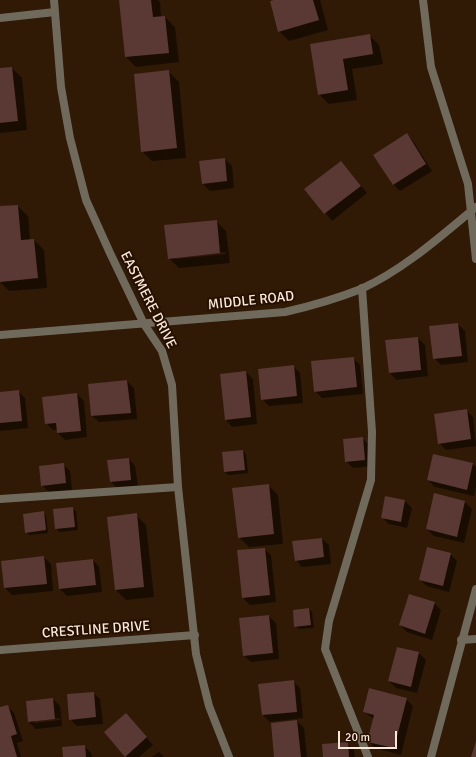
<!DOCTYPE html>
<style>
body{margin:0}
#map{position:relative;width:476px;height:757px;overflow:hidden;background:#301905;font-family:Signika,sans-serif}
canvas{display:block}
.scale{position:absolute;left:338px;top:731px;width:59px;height:18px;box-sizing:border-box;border:2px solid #f9e8dc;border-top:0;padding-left:5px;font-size:12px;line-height:14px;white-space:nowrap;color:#f9e8dc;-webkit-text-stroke:3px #261000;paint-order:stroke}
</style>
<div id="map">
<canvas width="476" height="757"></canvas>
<div class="scale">20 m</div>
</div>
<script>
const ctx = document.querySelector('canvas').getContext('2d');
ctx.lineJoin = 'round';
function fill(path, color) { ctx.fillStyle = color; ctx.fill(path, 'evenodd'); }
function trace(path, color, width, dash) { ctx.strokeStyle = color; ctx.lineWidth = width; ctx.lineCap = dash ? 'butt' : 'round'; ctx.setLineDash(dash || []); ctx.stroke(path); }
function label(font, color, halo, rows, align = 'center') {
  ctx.font = font + ' Signika,sans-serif'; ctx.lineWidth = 4; ctx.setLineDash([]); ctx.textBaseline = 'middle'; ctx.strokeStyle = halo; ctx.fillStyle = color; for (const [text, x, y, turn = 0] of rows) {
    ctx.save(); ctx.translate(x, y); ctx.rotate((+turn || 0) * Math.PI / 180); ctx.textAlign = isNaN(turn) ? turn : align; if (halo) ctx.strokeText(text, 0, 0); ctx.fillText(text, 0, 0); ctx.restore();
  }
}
const shadow = new Path2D(`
 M120 0H158L160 2 161 17H165L175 27 179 62 136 67 126 57Z
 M277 0H320L328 30 289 41 279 31Z
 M369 35 379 45 383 64 352 69 357 100 329 104 319 94 311 45Z
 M12 68 22 78 27 130 0 133V69Z
 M169 72 179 82 186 158 152 161 142 151Z
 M407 134 413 141 432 171 400 191 393 184Z
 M225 159 232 166 234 188 210 191 203 184Z
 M341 162 367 193 332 221 306 189Z
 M18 206 28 216 30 240H34L44 250 47 288 9 291 0 282V207Z
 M216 221 226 231 230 263 179 268 169 258ZM225 252V254L176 259V257Z
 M458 324 465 331 468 362 441 365 434 358Z
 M418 338 425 345 428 376 396 380 390 373Z
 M353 358 360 365 363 394 322 398 315 391Z
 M293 366 300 373 303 403 269 406 262 399Z
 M246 372 253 379 257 424 232 427 226 420Z
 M127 381 134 388 137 419 99 422 92 416Z
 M18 391 25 398 28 428 0 431V393Z
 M77 394 84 401 87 437 65 440 58 433V430H53L46 423Z
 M466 410 473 417 476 446 446 450 439 443Z
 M362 438 369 445 371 466 353 468 346 461Z
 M243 451 246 454 248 473 228 475 225 472Z
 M434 455 473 464 476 467V487L474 496 435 487 428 480Z
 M129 459 135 466 138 486 117 488 111 482Z
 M63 464 70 471 72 490 49 492 42 485Z
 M268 485 278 495 283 544 249 547 239 537Z
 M435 495 465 502 472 509 464 543 434 536 427 529Z
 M405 501 412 508 407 528 389 524 382 517Z
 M72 508 76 511 78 530 59 532 56 528Z
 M43 512 46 516 48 533 29 535 26 532Z
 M136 515 146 525 154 597 126 600 116 590Z
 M322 539 329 545 331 564 302 567 296 560Z
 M264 549 271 555 276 602 250 605 243 598 238 551Z
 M450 554 457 561 449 592 427 586 420 580Z
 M44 557 51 564 53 591 12 595 5 588 3 562Z
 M93 560 99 567 102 592 67 596 60 589Z
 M434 603 441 610 432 640 407 632 400 625Z
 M309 609 312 612 314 628 299 629 295 626Z
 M269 616 276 623 279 659 251 662 244 656Z
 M398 648 419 653 426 660 417 693 396 688 389 681Z
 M293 681 300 688 303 718 270 722 263 715Z
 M93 693 100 699 103 724 77 726 70 719Z
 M53 699 60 706 62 726 36 729 29 722ZM60 718V720L34 723V721Z
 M406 699 413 706 401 755 375 748 368 741 374 719 364 712Z
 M7 706 14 713 23 741 17 743 21 757H2L0 752V708Z
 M132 721 153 745 139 757H127L105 732Z
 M297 721 304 728 307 757H275Z
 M347 743 354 750 355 757H324Z
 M84 746 91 753 92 757H64Z
 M159 752 164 757H152Z`);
const building = new Path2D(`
 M119 0H151L153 17 165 16 169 53 125 57Z
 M274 0H313L319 20 278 32 270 1Z
 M370 34 373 54 343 59 348 90 318 95 310 44Z
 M12 67 18 121 0 123V68Z
 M169 70 177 148 141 152 134 74Z
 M407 133 426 164 393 185 373 155Z
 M225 158 227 181 202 184 199 161Z
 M341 161 361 186 324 214 304 189Z
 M18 205 21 240 34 239 38 278 0 282V206Z
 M217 220 220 253 168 259 164 225Z
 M458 323 462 356 433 359 429 326Z
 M418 337 421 370 389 373 385 340Z
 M354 357 357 387 314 392 311 361Z
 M294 365 297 396 261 400 258 369Z
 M246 371 251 417 225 420 220 374Z
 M127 380 131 413 91 416 88 384Z
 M19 390 22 421 0 423V392Z
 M77 393 81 431 57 433 56 423 45 424 42 397Z
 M467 409 471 439 438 444 434 414Z
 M363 437 365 460 345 462 343 439Z
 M243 450 245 470 224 472 222 452Z
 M433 454 473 463 467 490 427 480Z
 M129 458 131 480 110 482 107 460Z
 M64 463 66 483 41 486 39 466Z
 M269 484 274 534 238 538 232 488Z
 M434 493 465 501 457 537 426 529Z
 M385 496 405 500 401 522 381 518Z
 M73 507 75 527 55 529 53 509Z
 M44 511 46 530 25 533 23 514Z
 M137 513 144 587 115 590 107 517Z
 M322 538 324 557 295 561 292 541Z
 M427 547 451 553 443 586 419 580Z
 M265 548 270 595 242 598 237 550Z
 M44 556 47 584 4 588 1 561Z
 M93 559 96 585 59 589 56 563Z
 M409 594 435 602 425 634 399 625Z
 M309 608 311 625 294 627 293 610Z
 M269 615 273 653 243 656 239 618Z
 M397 647 419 652 411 687 388 681Z
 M294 680 297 712 262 715 258 684Z
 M369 688 407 698 394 748 367 742 374 715 363 712Z
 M94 692 96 717 69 720 67 694Z
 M53 698 55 719 28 722 26 701Z
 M8 705 17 734 11 736 17 757H0V707Z
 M126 713 147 737 125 757 104 732Z
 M297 720 301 757H274L271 723Z
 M476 741V757H471Z
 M348 742 349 757H323L322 744Z
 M85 745 86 757H63L62 747Z`);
const service = new Path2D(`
 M362 288 372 432 371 480 329 621 325 649 368 757
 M0 499 178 487`);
const minor = new Path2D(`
 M54 0 61 87 70 138 86 200 110 253 144 324 162 351 172 385 178 487 196 654 209 706 229 757
 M423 0 431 67 468 184 476 259
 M0 18 55 12
 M0 335 285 312C311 306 336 299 361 289 403 270 441 236 476 207
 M461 640 476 639
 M0 650 195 635
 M431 757 476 589`);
const streetNames = [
 ["EASTMERE DRIVE",148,300,63],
 ["MIDDLE ROAD",251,301,-6],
 ["CRESTLINE DRIVE",96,630,-4]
];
fill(shadow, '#0007');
fill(building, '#5a3833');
trace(service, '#706a5c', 8);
trace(minor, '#706a5c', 8);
label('14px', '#f9e8dc', '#261000', streetNames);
</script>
